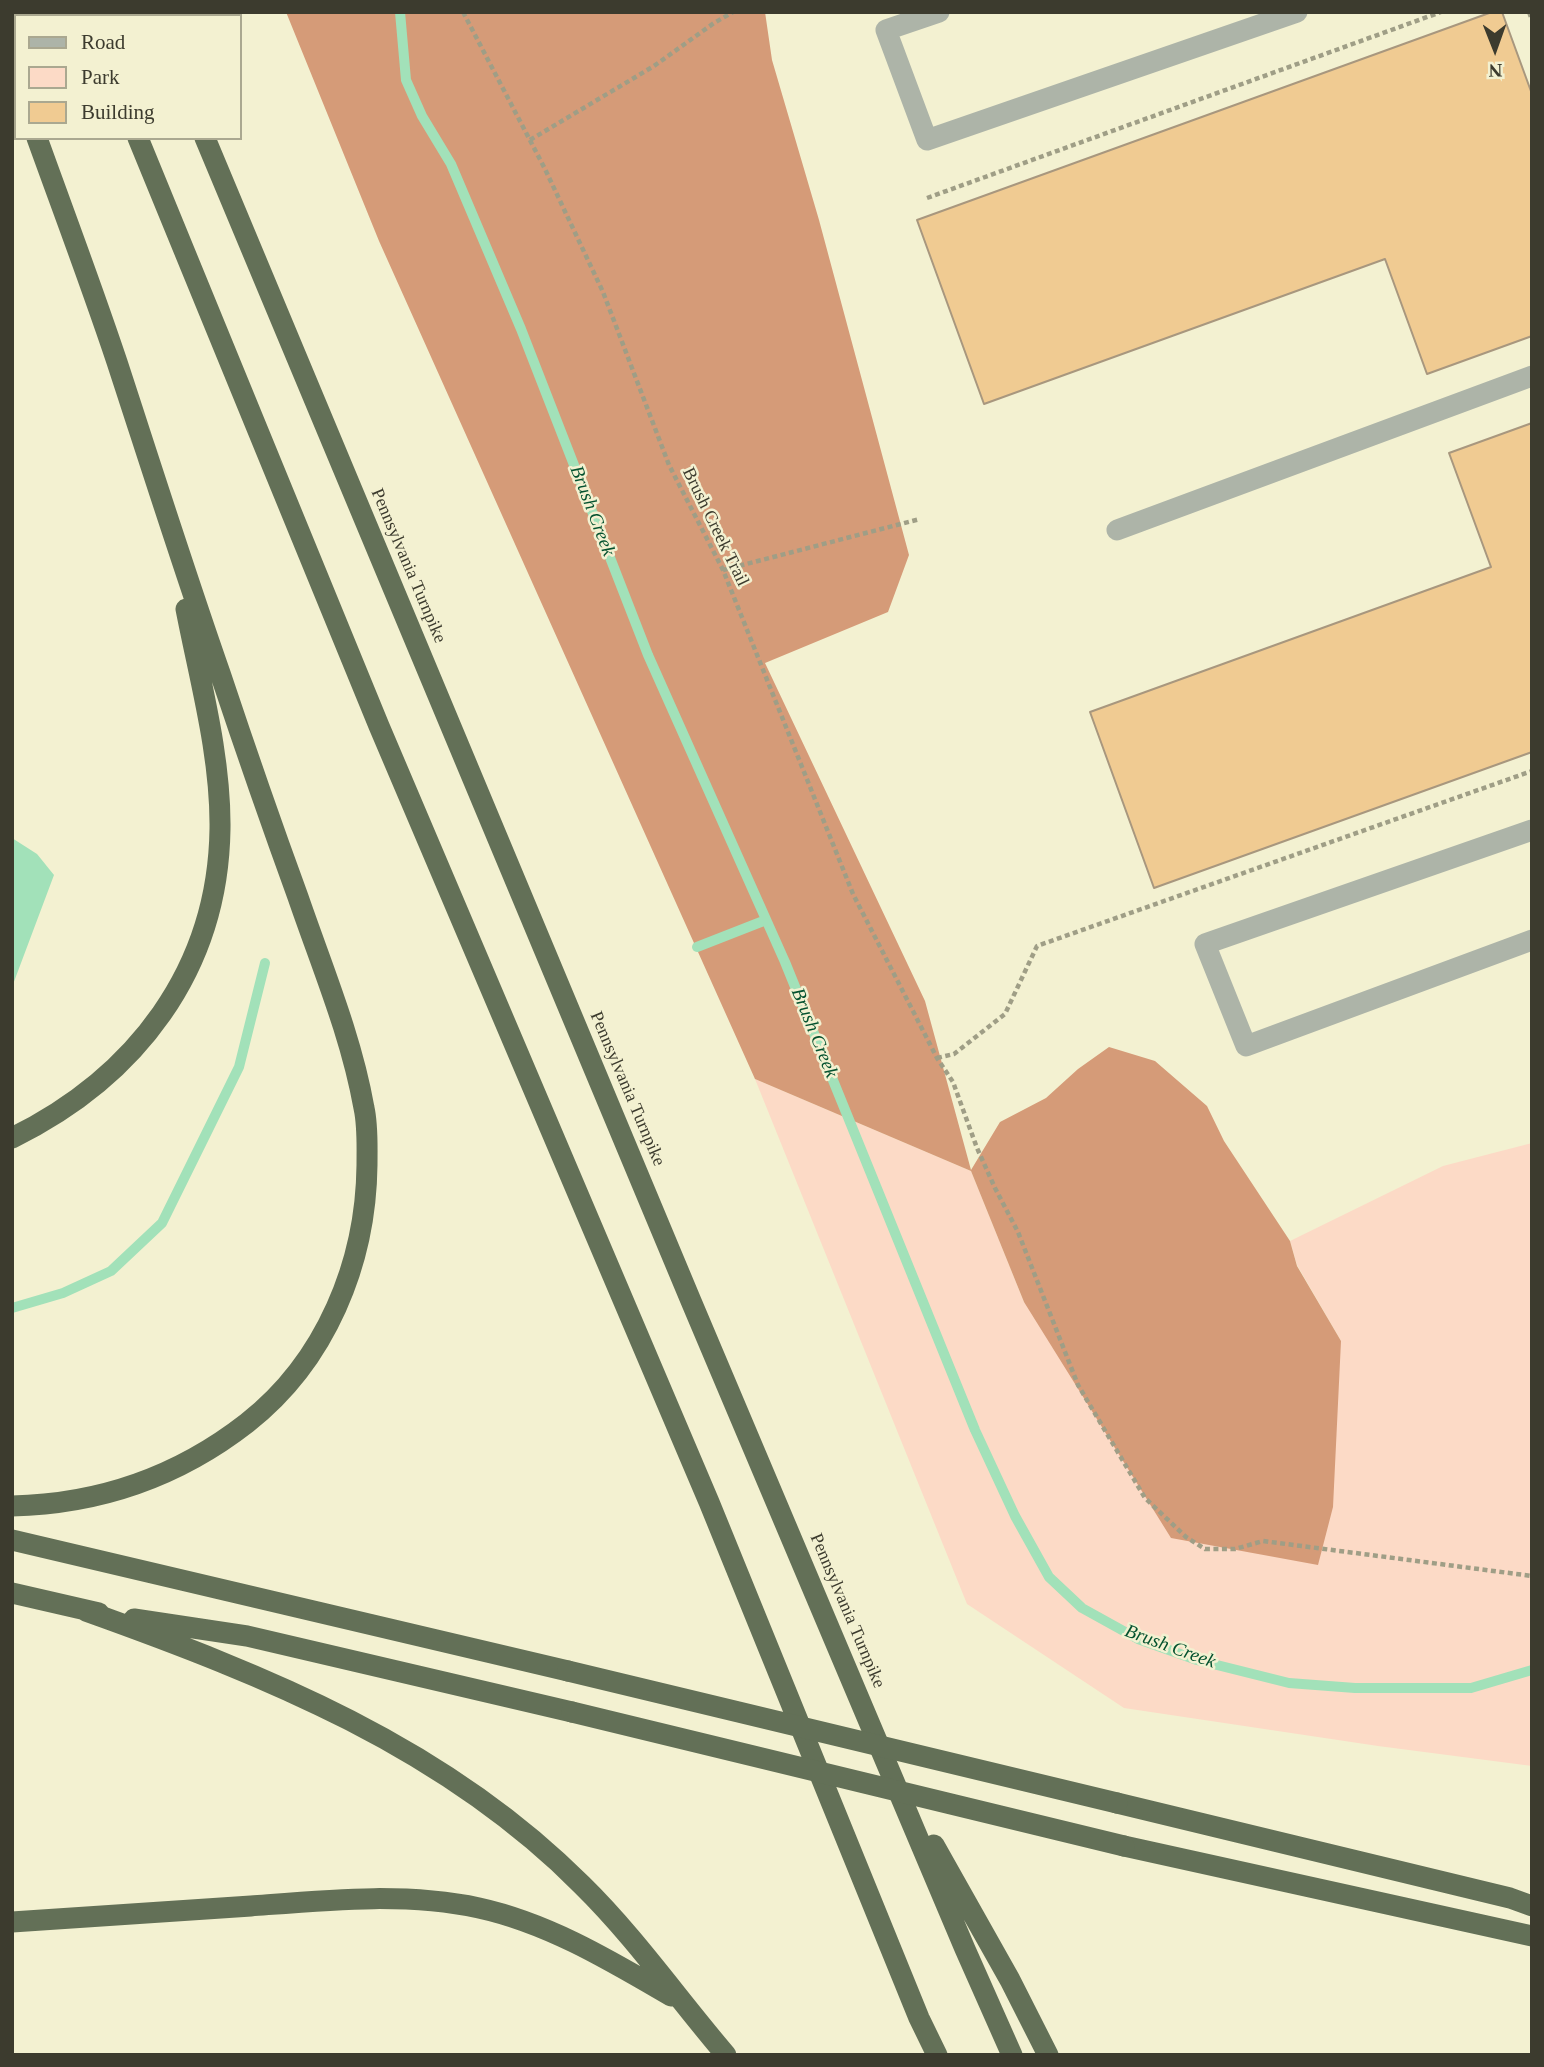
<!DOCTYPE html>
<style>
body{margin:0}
#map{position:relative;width:1544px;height:2067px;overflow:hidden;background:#f3f1d1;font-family:"Times New Roman",serif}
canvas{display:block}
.frame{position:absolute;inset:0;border:14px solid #3c3b2e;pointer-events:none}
.legend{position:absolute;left:14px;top:14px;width:228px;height:126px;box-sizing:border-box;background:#f3f1d1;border:2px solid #aaa890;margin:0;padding:9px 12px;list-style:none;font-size:21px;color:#3c3b2e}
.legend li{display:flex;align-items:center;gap:14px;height:35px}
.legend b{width:35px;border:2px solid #aaa890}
.north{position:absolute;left:1460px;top:14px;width:70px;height:70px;-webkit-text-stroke:5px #f3f1d1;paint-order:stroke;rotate:179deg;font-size:19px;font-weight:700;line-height:28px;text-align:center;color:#3c3b2e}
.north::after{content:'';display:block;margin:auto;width:24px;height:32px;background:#3c3b2e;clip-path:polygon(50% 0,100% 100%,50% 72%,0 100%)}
</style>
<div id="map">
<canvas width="1544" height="2067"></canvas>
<div class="frame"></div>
<ul class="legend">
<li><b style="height:9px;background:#adb4a8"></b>Road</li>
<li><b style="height:19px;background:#fcdac6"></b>Park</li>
<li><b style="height:19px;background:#f0cb92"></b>Building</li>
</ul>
<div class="north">N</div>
</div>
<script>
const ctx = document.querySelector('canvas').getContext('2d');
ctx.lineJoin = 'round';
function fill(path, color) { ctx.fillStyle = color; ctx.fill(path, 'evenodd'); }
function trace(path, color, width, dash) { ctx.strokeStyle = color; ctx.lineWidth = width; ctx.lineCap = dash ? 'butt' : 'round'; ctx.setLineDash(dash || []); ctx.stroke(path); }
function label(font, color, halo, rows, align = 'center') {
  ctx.font = font + ' "Times New Roman",serif'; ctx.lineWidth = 5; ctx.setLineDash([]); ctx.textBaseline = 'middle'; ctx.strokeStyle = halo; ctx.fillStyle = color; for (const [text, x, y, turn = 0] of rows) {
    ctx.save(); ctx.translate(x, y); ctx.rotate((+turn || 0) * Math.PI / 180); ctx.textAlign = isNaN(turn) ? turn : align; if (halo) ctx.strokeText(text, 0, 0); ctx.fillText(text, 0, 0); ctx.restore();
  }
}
const green = new Path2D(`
 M755 1079 971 1171 1024 1302 1341 1341 1297 1265 1290 1241 1443 1166 1532 1143V1766L1378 1746 1124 1708 967 1604Z`);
const forest = new Path2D(`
 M286 12H765L772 60 819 220 909 555 888 612 765 663 925 1001 971 1170 1000 1122 1046 1098 1078 1069 1109 1047 1155 1061 1207 1106 1224 1141 1290 1241 1297 1266 1341 1341 1333 1507 1318 1565 1171 1538 1024 1302 971 1171 755 1079 379 241Z`);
const water = new Path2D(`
 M12 838 37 854 54 875 12 987Z`);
const stream = new Path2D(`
 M400 12 406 80 422 116 451 164 521 329 648 655 785 962 975 1430 1015 1516 1049 1577 1082 1608 1138 1639 1197 1660 1289 1683 1355 1688H1471L1532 1670
 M697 947 766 920
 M12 1308 63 1293 111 1271 162 1223 239 1067 265 963`);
const building = new Path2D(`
 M1492 12H1502L1532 94V336L1427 374 1385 259 984 404 917 220Z
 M1532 423V752L1154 888 1090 712 1491 567 1449 453Z`);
const path = new Path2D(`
 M463 12 545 169 603 292 669 465 723 570 853 894 937 1058 953 1082 977 1148 995 1188 1018 1232 1078 1385 1145 1498 1186 1537 1205 1549H1235L1263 1541 1532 1576
 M1529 12 1532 20
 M530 140 654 66 714 23 733 12
 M927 198 1441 12
 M723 570 920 519
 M937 1058 954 1054 1005 1014 1037 946 1532 771`);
const minor = new Path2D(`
 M939 12 886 30 927 140 1297 12
 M1117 530 1532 376
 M1532 830 1205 944 1246 1046 1532 940`);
const highway = new Path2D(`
 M86 12 88 16
 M152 12 154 16
 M12 70 16 80
 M138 138 379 726 709 1502 919 2018 937 2055
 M205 138 691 1301 965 1949 1012 2055
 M12 1138C136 1077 218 970 220 829 221 756 200 681 186 609
 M12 1506C99 1504 179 1476 247 1423 326 1361 366 1263 367 1165 367 1146 368 1126 364 1108 351 1035 322 967 298 897 271 823 245 748 220 673 184 570 151 466 117 362 92 287 64 213 37 138
 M12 1540 568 1671
 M12 1593 99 1613
 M86 1611C265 1675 445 1747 582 1885 635 1937 678 1999 726 2055
 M134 1619 247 1636 572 1712
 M1117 1803 1510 1898 1532 1906
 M934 1845 1010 1980 1048 2055
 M1124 1846 1532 1936
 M12 1922C92 1917 171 1911 251 1906 327 1900 404 1892 479 1908 548 1923 611 1961 671 1996`);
const highwayBridge = new Path2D(`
 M568 1671 1117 1803
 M572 1712 1124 1846`);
const streetNames = [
 ["Brush Creek Trail",715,527,64],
 ["Pennsylvania Turnpike",408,566,67],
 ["Pennsylvania Turnpike",627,1089,67],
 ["Pennsylvania Turnpike",847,1611,67]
];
const waterNames = [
 ["Brush Creek",592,511,69],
 ["Brush Creek",814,1033,68],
 ["Brush Creek",1170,1647,20]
];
fill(green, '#fcdac6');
fill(forest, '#d59b78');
fill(water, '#a2e1b9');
trace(stream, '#a2e1b9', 10);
fill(building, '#f0cb92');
trace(building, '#a8977e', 2);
trace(path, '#9f9e86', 4.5, [5, 3.5]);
trace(minor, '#adb4a8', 21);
trace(highway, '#637057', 21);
trace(highwayBridge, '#637057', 21);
label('18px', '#3c3b2e', '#f3f1d1', streetNames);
label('italic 19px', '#04522f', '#f3f1d1', waterNames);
</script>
